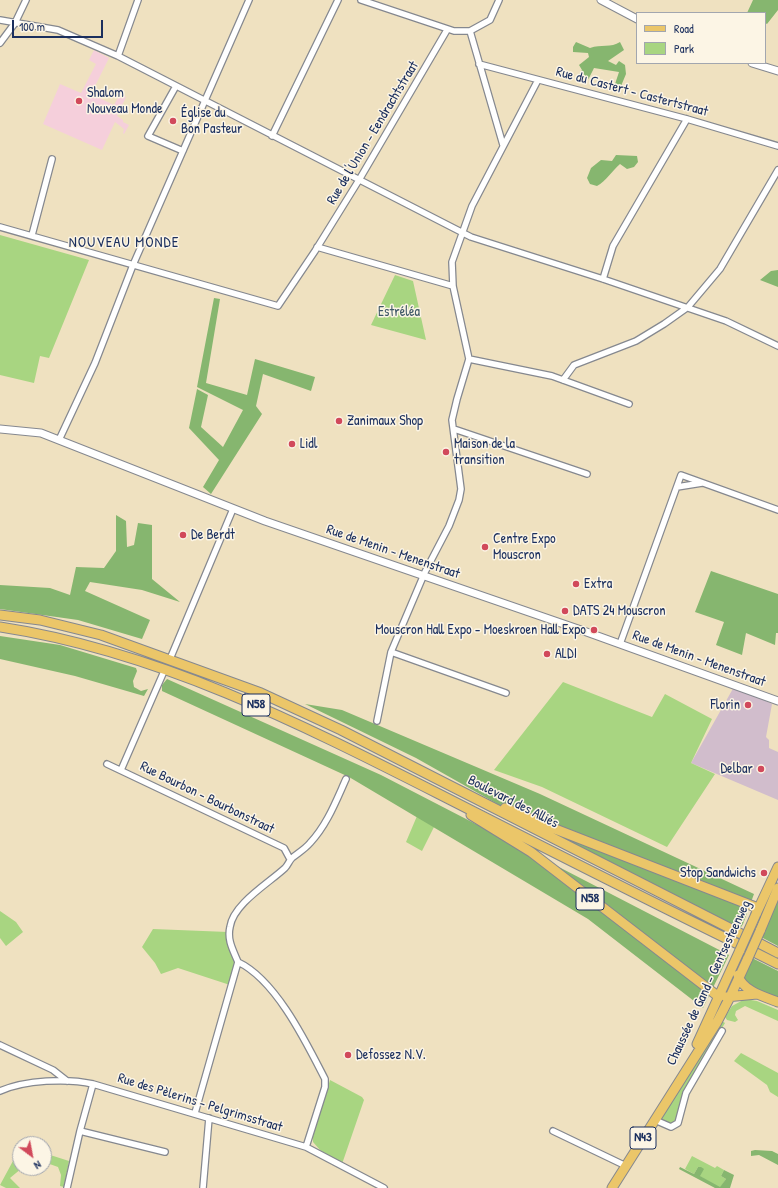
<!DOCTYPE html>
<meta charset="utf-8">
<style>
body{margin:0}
#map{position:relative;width:778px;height:1188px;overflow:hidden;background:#efe1c0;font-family:"Patrick Hand",sans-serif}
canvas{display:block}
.legend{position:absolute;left:636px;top:12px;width:130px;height:52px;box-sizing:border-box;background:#fcf5e5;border:1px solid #a2a6af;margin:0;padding:5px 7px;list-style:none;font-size:12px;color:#1b2f5e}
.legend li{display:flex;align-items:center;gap:8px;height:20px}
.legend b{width:20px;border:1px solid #a2a6af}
.north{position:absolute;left:12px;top:1136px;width:40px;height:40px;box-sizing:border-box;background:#fcf5e5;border:1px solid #a2a6af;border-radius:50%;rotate:148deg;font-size:11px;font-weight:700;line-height:16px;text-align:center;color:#1b2f5e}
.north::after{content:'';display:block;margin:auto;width:14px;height:18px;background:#d1495b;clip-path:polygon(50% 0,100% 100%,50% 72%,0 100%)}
.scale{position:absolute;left:12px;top:20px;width:91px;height:18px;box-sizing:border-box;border:2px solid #1b2f5e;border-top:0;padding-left:5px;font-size:12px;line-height:14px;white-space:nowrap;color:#1b2f5e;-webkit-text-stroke:3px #fcf5e5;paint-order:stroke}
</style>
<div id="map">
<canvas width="778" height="1188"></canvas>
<ul class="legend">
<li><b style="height:5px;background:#ebc669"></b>Road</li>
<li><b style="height:11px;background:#a8d581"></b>Park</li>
</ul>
<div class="north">N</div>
<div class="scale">100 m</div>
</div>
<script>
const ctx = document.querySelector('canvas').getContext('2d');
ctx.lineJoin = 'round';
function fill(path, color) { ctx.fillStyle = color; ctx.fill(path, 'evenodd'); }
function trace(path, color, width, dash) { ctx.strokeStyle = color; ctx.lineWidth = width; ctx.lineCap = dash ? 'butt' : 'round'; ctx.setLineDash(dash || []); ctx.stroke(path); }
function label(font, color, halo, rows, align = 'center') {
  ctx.font = font + ' "Patrick Hand",sans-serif'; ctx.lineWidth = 3; ctx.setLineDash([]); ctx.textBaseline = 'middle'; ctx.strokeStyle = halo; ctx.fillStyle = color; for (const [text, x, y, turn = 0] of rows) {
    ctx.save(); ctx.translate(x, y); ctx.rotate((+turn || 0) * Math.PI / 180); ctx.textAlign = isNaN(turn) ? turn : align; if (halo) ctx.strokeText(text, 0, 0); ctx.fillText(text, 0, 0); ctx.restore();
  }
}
const built = new Path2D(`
 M94 50 109 58 91 94 114 105 120 94 126 97 117 116 123 120V122L129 125 124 134 123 133 124 129 115 122 102 150 43 124 60 84 81 93 96 64 89 60Z`);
const industrial = new Path2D(`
 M735 685 772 704 766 737 769 740V748L778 752V800L691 763Z`);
const green = new Path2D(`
 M0 235 89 260 49 358 40 356 34 383 0 375Z
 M395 275 413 281 426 340 371 325Z
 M563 682 652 717 665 694 712 719 691 763 715 774 667 847 542 787 494 770Z
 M417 816 434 827 422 851 406 842Z
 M0 911 16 922 23 932 6 946 0 938Z
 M153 929 228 932 236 964 230 985 178 968 161 974 155 963 142 947Z
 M745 999 757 1001 778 1010V1021L745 1006 736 1011 735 1015 738 1020 735 1022 727 1020 725 1017 732 1006Z
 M722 1021 725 1023 690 1082 678 1118 673 1125 662 1122 661 1119Z
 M741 1053 778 1073V1097L770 1092 767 1085 734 1061Z
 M330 1080 362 1097 364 1100 342 1164 320 1150 313 1142V1136Z
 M20 1148V1168H22L10 1178 20 1188H6L0 1185Z
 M44 1153 69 1161 64 1187 60 1186 61 1175 58 1167 44 1162Z
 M692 1156 715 1168 717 1166 724 1170 721 1176 726 1179 720 1188 699 1176 698 1167 694 1174 685 1169Z`);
const forest = new Path2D(`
 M753 0H778V10L767 24 765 23V13H747Z
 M576 42 590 48C601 44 611 48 620 42L624 50 608 61 616 65 619 61 625 65 626 74 621 86 615 84 619 72 594 68 589 78 584 83 575 81 582 70 579 65 589 57 588 53 573 52V47Z
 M616 155 637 156 638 162 634 167 627 169 620 164C612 171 606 181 597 186L590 184 587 178 591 168 601 160 612 161Z
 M778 270V287L760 280 771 271Z
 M214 298 220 299 206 383 247 395 255 359 315 377 311 391 263 374 256 406 262 414 211 494 203 487 219 460 189 428 197 389 208 395 201 427 223 447 243 410 197 387Z
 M116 515 126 521 127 547 134 545 138 523 152 525V579L180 602 142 590 90 582 85 591 150 620 142 639 78 620 0 609V585L50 588 70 595 76 567 104 568 116 551Z
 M711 571 778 594V633H776L775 645 746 633 742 655 716 645 724 622 695 612Z
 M0 636 60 645 136 668 137 671 133 681 134 687 141 691 148 689 144 696 75 676 0 659Z
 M167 679 381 775 729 955 703 1008 588 919 349 777 162 691V685Z
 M305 704 342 710 540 794 754 894 743 924 738 932 616 871 416 758Z
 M778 899V946L761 937Z
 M752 958 778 971V998L758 990 744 982V976Z
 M755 1150 772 1151 778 1154V1165L759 1155 751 1156V1151Z
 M680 1167 694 1174 698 1167H701L704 1169 700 1176 720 1187 726 1179 721 1176 724 1170 734 1175 730 1188H715L679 1169Z`);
const minor = new Path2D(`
 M361 0 454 31H470L490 20 499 0
 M0 20 58 30 118 56 471 237 603 279 726 321 778 346
 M470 31 503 145
 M0 43 15 23 26 0
 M118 56 138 0
 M479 64 687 119 778 146
 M176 86 148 136 183 151
 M272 136 338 0
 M0 227 278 306 315 251 359 180 447 30
 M32 235 52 159
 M317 247 453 286
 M603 279 613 246 687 119
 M469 359 552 376 629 404
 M563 380 574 365 636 341 664 324 688 307 720 269 778 170
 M454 429 587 474
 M59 440 95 363 133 265 249 0
 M677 487 702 483
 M620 644 681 475 778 510
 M391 652 506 693
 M170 659 233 509
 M377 721 391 652 425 572 449 526 459 500 461 489 452 420 457 399 469 359 453 286 452 262 472 206 538 80
 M107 764 284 848 290 859
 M121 770 165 669
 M238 962C276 980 306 1042 325 1079V1087L306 1147
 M0 1045 53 1070 67 1081
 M0 1091C25 1080 67 1078 93 1084L306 1147 384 1188
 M195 1113 238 962C233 950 227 940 230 927 233 904 269 883 285 868 288 865 289 861 292 858 298 853 305 849 310 843 327 825 336 801 346 779
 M655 1120 671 1127 678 1123 686 1093 722 1031
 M80 1131 165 1152
 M553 1131 626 1166
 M67 1188 80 1131 93 1084
 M203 1188 209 1118`);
const tertiary = new Path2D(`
 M601 0 637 19
 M752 63 778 71
 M0 429 41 433 265 521 581 630 778 701`);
const primary = new Path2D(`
 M756 914 778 867
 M760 931 778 888
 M751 939 778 953
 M746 948 778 964
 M738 975C742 991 765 997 778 1002
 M726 997 757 994
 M697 1044 740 950
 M612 1188 717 1022 730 997 748 958`);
const trunk = new Path2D(`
 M0 615 40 620 101 635 261 693 341 730 751 939
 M0 627C157 651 299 723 439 794 541 846 643 898 746 948
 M505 808 550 827 758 908
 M471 815 531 852 719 997`);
const primaryBridge = new Path2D(`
 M740 950 756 914
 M748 958 760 931`);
const markers = [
 [79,101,4,"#d1495b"],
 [173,121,4,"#d1495b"],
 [339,421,4,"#d1495b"],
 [292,444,4,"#d1495b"],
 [446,452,4,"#d1495b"],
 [183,535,4,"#d1495b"],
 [485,547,4,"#d1495b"],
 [576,584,4,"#d1495b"],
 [565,611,4,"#d1495b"],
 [594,630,4,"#d1495b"],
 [547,654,4,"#d1495b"],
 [748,705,4,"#d1495b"],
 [761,769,4,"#d1495b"],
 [764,873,4,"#d1495b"],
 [348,1055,4,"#d1495b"]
];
const shields = [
 [256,705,28],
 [590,899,28],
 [643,1138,26]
];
const shieldNames = [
 ["N58",256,705],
 ["N58",590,899],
 ["N43",643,1138]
];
const streetNames = [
 ["Rue du Castert - Castertstraat",632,92,15],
 ["Rue de l'Union - Eendrachtstraat",373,133,-59],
 ["Rue de Menin - Menenstraat",393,552,19],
 ["Rue de Menin - Menenstraat",699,659,20],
 ["Rue Bourbon - Bourbonstraat",207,798,26],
 ["Boulevard des Alliés",513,802,27],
 ["Chaussée de Gand - Gentsesteenweg",709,983,-65],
 ["Rue des Pèlerins - Pelgrimsstraat",200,1103,17]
];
const poiNames = [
 ["Shalom",87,93],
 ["Nouveau Monde",87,109],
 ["Église du",181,113],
 ["Bon Pasteur",181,129],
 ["Zanimaux Shop",347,421],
 ["Lidl",300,444],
 ["Maison de la",454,444],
 ["transition",454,460],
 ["De Berdt",191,535],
 ["Centre Expo",493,539],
 ["Mouscron",493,555],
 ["Extra",584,584],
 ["DATS 24 Mouscron",573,611],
 ["Mouscron Hall Expo - Moeskroen Hall Expo",586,630,"right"],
 ["ALDI",555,654],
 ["Florin",740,705,"right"],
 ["Delbar",753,769,"right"],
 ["Stop Sandwichs",756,873,"right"],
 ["Defossez N.V.",356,1055]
];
const parkNames = [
 ["Estréléa",399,312]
];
const neighbourhoodNames = [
 ["NOUVEAU MONDE",124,243]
];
fill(built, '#f5cfdb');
fill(industrial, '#d1bdcc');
fill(green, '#a8d581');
fill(forest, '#86b66f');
trace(minor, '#85888f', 8);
trace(tertiary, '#85888f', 9);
trace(primary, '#85888f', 11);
trace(trunk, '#85888f', 11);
trace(minor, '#fff', 5.5);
trace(tertiary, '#fff', 7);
trace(primary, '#ebc669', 9);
trace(trunk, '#ebc669', 9);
trace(primaryBridge, '#85888f', 11, []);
trace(primaryBridge, '#ebc669', 9);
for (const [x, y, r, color] of markers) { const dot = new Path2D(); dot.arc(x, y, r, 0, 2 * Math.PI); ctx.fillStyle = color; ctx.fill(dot); trace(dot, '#fcf5e5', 1.5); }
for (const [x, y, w] of shields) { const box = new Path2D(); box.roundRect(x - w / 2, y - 11, w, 22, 3); ctx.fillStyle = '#fcf5e5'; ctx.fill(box); trace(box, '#1b2f5e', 1); }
label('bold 13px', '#1b2f5e', null, shieldNames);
label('14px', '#1b2f5e', '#fcf5e5', streetNames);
label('14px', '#1b2f5e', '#fcf5e5', poiNames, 'left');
label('14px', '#3e5867', '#fcf5e5', parkNames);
ctx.letterSpacing = '1px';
label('15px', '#1b2f5e', '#fcf5e5', neighbourhoodNames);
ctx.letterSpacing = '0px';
</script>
